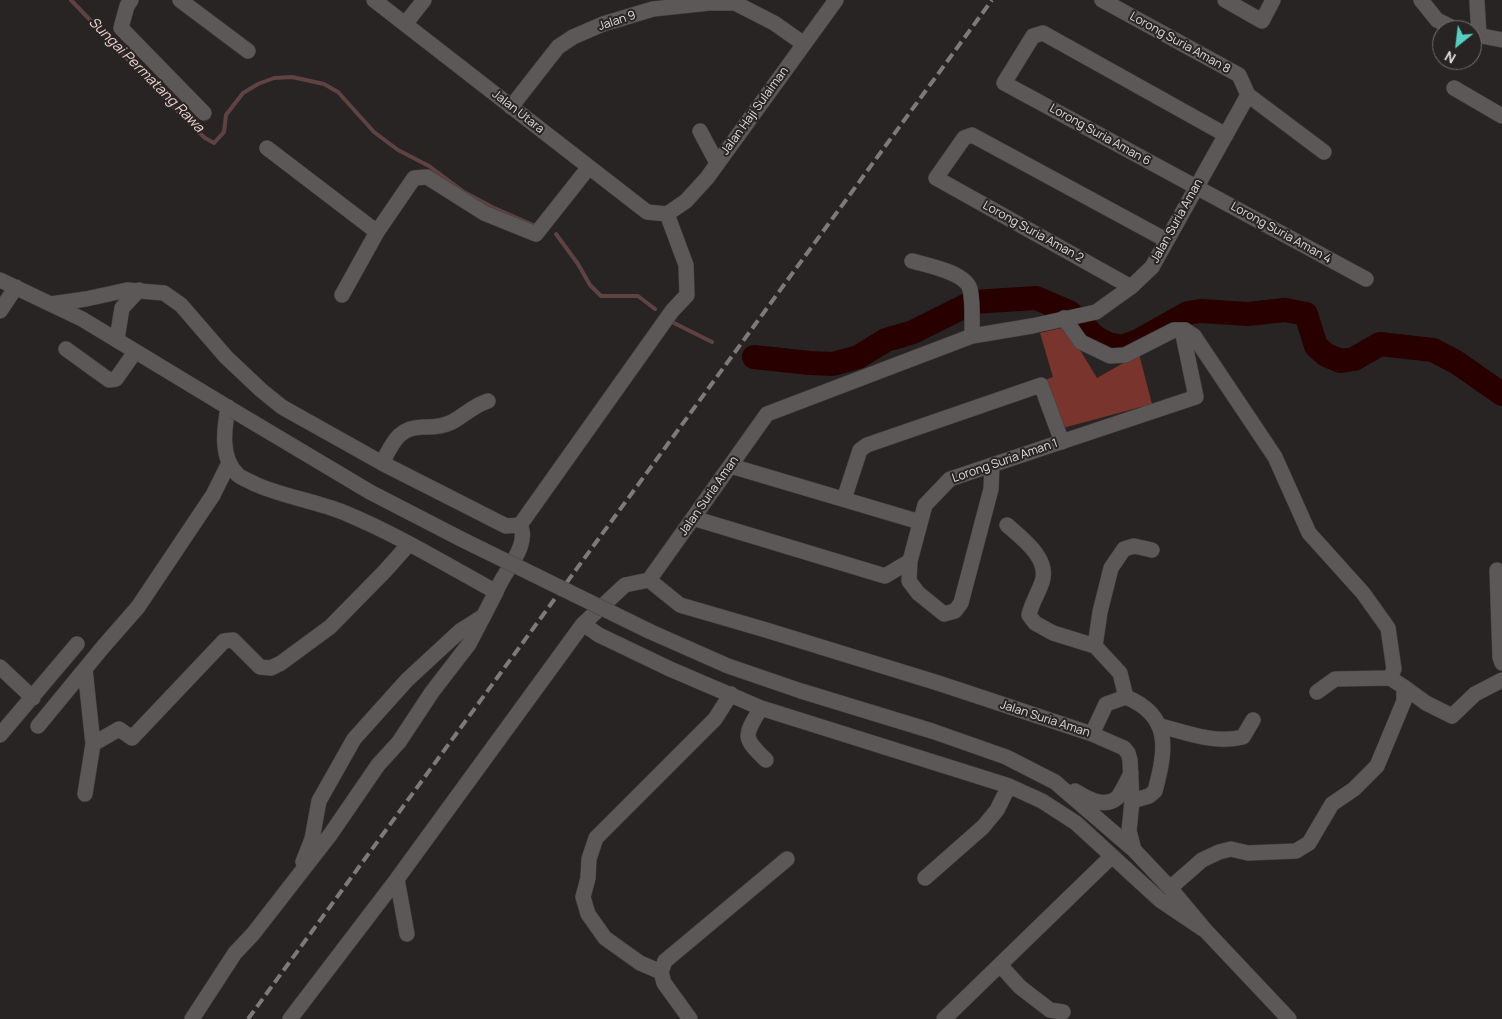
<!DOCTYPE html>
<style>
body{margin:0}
#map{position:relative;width:1502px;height:1019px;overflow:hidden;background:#282423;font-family:Manrope,sans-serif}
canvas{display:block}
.north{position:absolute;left:1432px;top:20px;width:50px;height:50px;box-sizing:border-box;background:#282423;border:1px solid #726e6d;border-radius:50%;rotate:209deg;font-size:14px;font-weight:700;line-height:20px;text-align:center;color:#e0dddd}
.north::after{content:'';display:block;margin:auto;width:18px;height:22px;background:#57cec1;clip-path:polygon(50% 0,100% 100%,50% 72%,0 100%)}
</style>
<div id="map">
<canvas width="1502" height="1019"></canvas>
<div class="north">N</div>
</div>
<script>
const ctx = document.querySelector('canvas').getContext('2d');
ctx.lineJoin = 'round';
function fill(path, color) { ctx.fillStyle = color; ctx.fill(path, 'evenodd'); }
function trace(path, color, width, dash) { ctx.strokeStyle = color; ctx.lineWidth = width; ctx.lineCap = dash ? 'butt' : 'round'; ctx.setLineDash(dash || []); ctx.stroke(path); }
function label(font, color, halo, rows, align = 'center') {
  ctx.font = font + ' Manrope,sans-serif'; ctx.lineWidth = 4; ctx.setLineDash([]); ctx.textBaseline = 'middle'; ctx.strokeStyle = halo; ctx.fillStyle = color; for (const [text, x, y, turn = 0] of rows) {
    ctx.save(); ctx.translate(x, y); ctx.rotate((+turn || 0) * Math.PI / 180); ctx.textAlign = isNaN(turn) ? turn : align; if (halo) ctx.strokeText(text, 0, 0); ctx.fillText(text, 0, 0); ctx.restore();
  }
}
const green = new Path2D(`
 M1066 327 1097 378 1139 354 1152 404 1063 428 1045 380 1053 377 1040 333Z`);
const stream = new Path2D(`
 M71 0 183 117 205 138 214 143 224 132 226 115 243 93 258 84 274 78 292 77 324 84 338 92 374 132 398 150 429 166 464 192 492 207 533 225
 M556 234 578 264 590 285 601 296H638L655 309
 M674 323 712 342`);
const river = new Path2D(`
 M754 357 810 363 833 364 858 357 886 340 913 332 973 302 1036 298 1069 312 1095 337 1108 344 1122 347 1138 341 1188 313 1201 311 1248 314 1285 310 1306 314 1316 346 1326 355 1341 361 1354 359 1380 344 1433 350 1456 362 1502 394`);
const minor = new Path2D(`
 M131 0 127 6 121 28 204 113
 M180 0 248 51
 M374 0 647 212 667 214
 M1102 0 1239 75 1248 95
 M1225 0 1262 21 1273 0
 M1421 0 1437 20 1457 30
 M1477 2 1479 35
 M405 24 424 0
 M1472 34 1502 40
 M1454 88 1502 116
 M1248 95 1324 152
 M511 107 558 47 573 37 603 24 653 9 709 3H735L774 23 804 44
 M700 131 717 163
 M1226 135 1043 33 1033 36 1004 83 1366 279
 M267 148 377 232 414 178 427 177 484 213 536 234 589 167
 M667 214 686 201 707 178 836 0
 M912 261C926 265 965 272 970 289 973 301 972 322 972 336
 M0 280 82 319 234 411
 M1131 287 936 178 964 138 972 135 1166 240
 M342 295 377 232
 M51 304 86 299 127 290 164 293 181 305 226 357 261 390 282 407 382 463 506 526 520 525 672 311 687 295 686 265 667 214
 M0 311 16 287
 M1064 318 1081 342 1110 356 1125 355 1174 330H1185L1194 336 1275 457 1309 533 1363 593 1388 628 1394 669 1390 678 1335 679 1317 692
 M117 339 122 308 139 290
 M66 349 109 380 116 379 135 352
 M228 407C224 430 220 458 238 475 243 479 250 481 255 484 284 497 316 501 345 513 398 535 447 565 496 592
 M382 463C393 442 399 426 426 427 435 427 444 426 452 422 465 415 474 405 488 401
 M731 466 920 522
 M844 499 860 450 867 445 1041 385 1062 442
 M693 518 885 576 910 561 925 505 950 479 1196 397 1182 330
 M1007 525C1023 539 1050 559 1042 582 1038 594 1032 602 1029 615L1035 623 1053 633 1095 646 1120 673 1126 697
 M910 561 909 581 918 593 944 614 955 611 961 603 991 489 992 465
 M1497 570 1500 657 1502 663
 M649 580 767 414 972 336 1032 326 1096 312 1131 287 1152 267 1248 95
 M649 580 680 605 766 630 938 683 1092 734 1124 748 1128 753 1130 760 1132 801 1129 831 1134 850
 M583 624 599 635 670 669 761 708 1009 786 1042 801 1076 823 1160 900 1206 931
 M1095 646 1100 612 1111 568 1124 549 1134 546 1152 550
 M0 667 33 698
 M1404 687 1426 703 1452 716 1475 694 1502 680
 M761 708C744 736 742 737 766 760
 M38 726 103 647 138 607 213 495 229 463
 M1161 726C1187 733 1215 744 1243 737L1253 720
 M932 731 1006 757 1055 782 1134 850 1170 888 1206 931 1289 1019
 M1092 734 1106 704 1126 697C1172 716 1166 750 1155 791L1149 796 1132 801
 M0 735 77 644
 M93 744 119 729 132 738 224 641 233 640 260 667 271 668 281 663 330 627 385 571 409 544
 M1075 791C1087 798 1104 809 1117 798 1121 794 1128 779 1131 773
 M85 794 93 744 85 669
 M303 862 312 839 319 801 354 739 407 680 460 631 482 617
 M925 878 983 827 997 810 1009 786
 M1170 888 1202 860 1219 852 1231 849 1248 853 1296 851 1309 843 1332 804 1354 789 1377 766 1404 701V687L1390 678
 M407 934 397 879 583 624 625 585 649 580
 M1000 965 1020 987 1046 1007 1050 1010 1063 1012
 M661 972 640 963 605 938 588 914 583 897 588 878 589 859 596 838 715 719 731 694
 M192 1019 235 953 253 934 330 835 378 765 399 742 432 692 469 644 496 592C502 573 531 546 520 525
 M290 1019 397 879
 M690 1019 664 983 661 972 665 961 787 859
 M944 1019 1112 856`);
const rail = new Path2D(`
 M248 1019 992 0`);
const minorBridge = new Path2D(`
 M234 411 370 492 463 540 651 632 728 666 801 691 932 731`);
const streetNames = [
 ["Jalan 9",617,21,-18],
 ["Lorong Suria Aman 8",1180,43,29],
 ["Jalan Haji Sulaiman",755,111,-54],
 ["Jalan Utara",518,112,38],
 ["Lorong Suria Aman 6",1100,135,29],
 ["Jalan Suria Aman",1177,221,-61],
 ["Lorong Suria Aman 2",1033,232,29],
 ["Lorong Suria Aman 4",1281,233,29],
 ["Lorong Suria Aman 1",1005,461,-19],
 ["Jalan Suria Aman",709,496,-55],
 ["Jalan Suria Aman",1045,719,18]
];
const waterNames = [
 ["Sungai Permatang Rawa",146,75,45]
];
fill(green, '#7a342e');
trace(stream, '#5f4242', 4);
trace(river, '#280000', 24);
trace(minor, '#433f3e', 16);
trace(minor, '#5d5858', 15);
trace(rail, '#7d7a79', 4, [10, 5]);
trace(minorBridge, '#433f3e', 16, []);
trace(minorBridge, '#5d5858', 15);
label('12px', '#e0dddd', '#282423', streetNames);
label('italic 14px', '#edd1cd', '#282423', waterNames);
</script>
